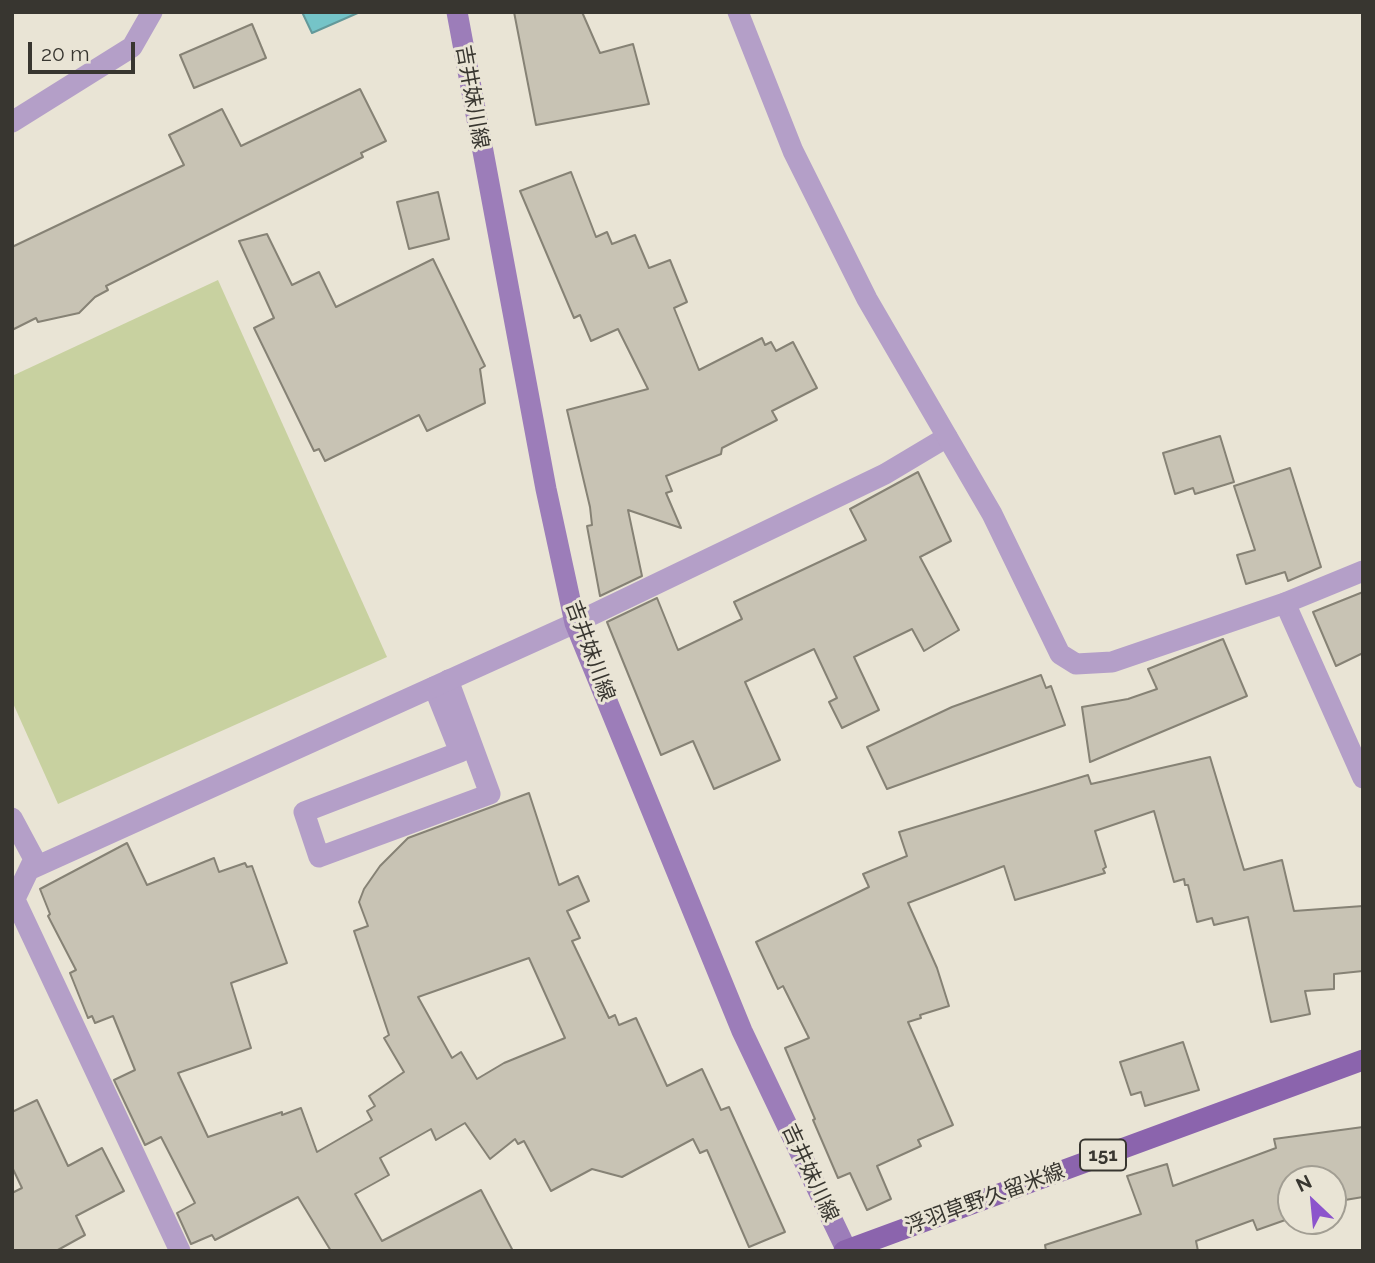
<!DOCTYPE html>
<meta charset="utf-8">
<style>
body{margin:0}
#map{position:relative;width:1375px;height:1263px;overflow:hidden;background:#e9e4d5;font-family:Raleway,sans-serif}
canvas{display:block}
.frame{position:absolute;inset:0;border:14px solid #383630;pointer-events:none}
.north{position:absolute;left:1277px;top:1165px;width:70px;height:70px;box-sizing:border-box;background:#e9e4d5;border:2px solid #a29e93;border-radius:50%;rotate:334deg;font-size:19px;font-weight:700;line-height:28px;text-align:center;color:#383630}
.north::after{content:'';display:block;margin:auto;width:24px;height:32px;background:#8c54cc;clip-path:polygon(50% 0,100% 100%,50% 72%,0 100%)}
.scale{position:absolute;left:28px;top:42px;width:107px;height:32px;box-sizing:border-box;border:4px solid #383630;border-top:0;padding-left:9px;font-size:21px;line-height:24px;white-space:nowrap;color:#383630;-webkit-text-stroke:5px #e9e4d5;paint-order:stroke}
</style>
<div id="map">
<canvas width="1375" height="1263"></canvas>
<div class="frame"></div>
<div class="north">N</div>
<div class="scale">20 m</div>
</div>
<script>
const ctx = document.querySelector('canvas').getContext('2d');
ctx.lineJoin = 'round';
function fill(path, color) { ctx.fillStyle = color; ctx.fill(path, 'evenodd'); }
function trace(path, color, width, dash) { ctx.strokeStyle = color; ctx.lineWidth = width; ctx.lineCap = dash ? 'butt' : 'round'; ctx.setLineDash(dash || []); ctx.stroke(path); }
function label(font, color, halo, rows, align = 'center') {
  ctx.font = font + ' Raleway,"Noto Sans JP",sans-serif'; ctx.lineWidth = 6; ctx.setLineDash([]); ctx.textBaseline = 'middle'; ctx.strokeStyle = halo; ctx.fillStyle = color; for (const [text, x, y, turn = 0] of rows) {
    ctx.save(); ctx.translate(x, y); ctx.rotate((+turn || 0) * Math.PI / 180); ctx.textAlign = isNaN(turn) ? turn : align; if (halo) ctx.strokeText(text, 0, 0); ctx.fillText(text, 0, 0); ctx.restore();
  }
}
const green = new Path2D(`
 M218 280 387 657 58 804 12 701V376Z`);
const water = new Path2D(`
 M302 12H360L312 33Z`);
const building = new Path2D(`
 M514 12H582L600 53 633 44 649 104 536 125Z
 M252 24 266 58 194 88 180 55Z
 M360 89 386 141 361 153 363 157 106 286 108 290 95 297 79 313 38 322 36 318 12 330V247L184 165 169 135 222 109 241 146Z
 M571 172 596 237 607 232 612 244 635 235 649 268 670 260 687 302 674 308 699 370 762 338 765 345 771 342 776 351 793 342 817 388 772 411 777 420 722 448 721 454 666 476 672 491 666 493 681 528 628 510 642 576 600 596 587 526 592 525 590 507 567 410 648 389 618 329 591 341 580 315 574 318 520 191Z
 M438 192 449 239 409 249 397 202Z
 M267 234 292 285 319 272 336 307 433 259 485 366 480 369 485 403 427 431 419 415 325 461 319 449 314 451 254 328 274 318 239 241Z
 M1220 436 1234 482 1195 494 1193 488 1175 494 1163 453Z
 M1290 468 1321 567 1288 581 1285 572 1246 584 1237 555 1255 550 1234 486Z
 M918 472 951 541 920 557 959 630 924 651 912 629 854 657 879 710 842 728 829 702 837 698 814 649 745 682 780 760 714 789 693 741 661 755 607 622 657 598 678 650 742 619 734 602 866 540 850 509Z
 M1363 592V653L1336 666 1313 612Z
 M1223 639 1247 696 1090 762 1082 707 1128 699 1157 689 1148 669Z
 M1041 675 1046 688 1051 686 1065 725 887 789 867 747 952 707Z
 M1210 757 1244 870 1282 860 1294 911 1363 906V971L1334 974V989L1305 991 1310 1014 1271 1022 1248 917 1214 925 1212 918 1197 922 1188 885H1185L1184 879 1174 882 1154 811 1095 831 1106 867 1103 869 1105 873 1015 900 1004 866 908 903 937 968 949 1006 920 1015 921 1018 908 1022 953 1125 918 1140 921 1146 877 1166 891 1199 867 1210 850 1173 838 1178 813 1120 815 1119 785 1048 809 1038 783 986 778 989 756 942 869 887 863 874 907 856 899 832 1088 775 1091 784Z
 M529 793 559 885 578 876 589 901 567 911 580 938 572 941 609 1018 615 1015 619 1025 636 1018 667 1086 702 1069 721 1110 729 1107 785 1232 749 1247 707 1150 700 1153 693 1139 622 1177 592 1169 551 1191 524 1141 518 1144 515 1139 490 1159 465 1123 436 1140 431 1129 380 1158 389 1175 355 1194 382 1241 481 1190 513 1251H331L298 1197 215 1240 212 1235 191 1244 177 1213 195 1203 161 1137 145 1145 114 1080 135 1070 113 1016 95 1023 92 1016 88 1018 70 973 76 970 48 916 50 914 40 889 127 843 147 885 214 858 219 872 245 863 247 867 252 866 287 963 231 983 251 1048 178 1073 208 1137 282 1112V1115L301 1108 317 1152 372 1120 367 1111 375 1106 369 1096 404 1072 384 1038 389 1035 354 931 368 926 359 902 364 889 380 866 408 838ZM529 958 565 1038 504 1063 477 1079 461 1052 452 1058 418 997Z
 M1183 1042 1199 1090 1145 1106 1141 1092 1131 1095 1120 1062Z
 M37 1100 68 1166 102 1148 124 1191 76 1216 85 1235 56 1251H12V1193L22 1188 12 1167V1112Z
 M1363 1127V1197L1333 1202V1179H1291V1218L1257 1230 1253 1220 1196 1241 1198 1251H1046L1045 1245 1141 1214 1127 1176 1167 1164 1173 1186 1276 1148 1274 1139Z
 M1295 1221H1323L1297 1229Z`);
const lane = new Path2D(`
 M1285 603 1363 778
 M575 623 885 474 947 437
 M434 687 460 752 304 812 319 857 490 794 448 680`);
const street = new Path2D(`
 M738 12 793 151 867 299 992 514 1060 654 1076 664 1112 662 1285 603 1363 571
 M12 122 132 47 152 12
 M12 818 34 859 12 905
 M31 869 575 623
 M15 900 180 1251`);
const secondary = new Path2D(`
 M457 12 546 489 575 623 742 1031 847 1251`);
const primary = new Path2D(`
 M844 1251 1363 1060`);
const shields = [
 [1103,1155,46]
];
const shieldNames = [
 ["151",1103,1155]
];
const streetNames = [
 ["吉井妹川線",472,97,80],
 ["吉井妹川線",590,651,70],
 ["吉井妹川線",810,1173,65],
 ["浮羽草野久留米線",985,1199,-20]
];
fill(green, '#c8d1a0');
fill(water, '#75c4c8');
trace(water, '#63999a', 2);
fill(building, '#c8c3b4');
trace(building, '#868275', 2);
trace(lane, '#b49fc8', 21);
trace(street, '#b49fc8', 21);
trace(secondary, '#9c7db9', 21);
trace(primary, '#8b64ad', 21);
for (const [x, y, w] of shields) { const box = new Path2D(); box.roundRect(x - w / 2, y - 15.5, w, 31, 5); ctx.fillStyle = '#e9e4d5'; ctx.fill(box); trace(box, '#383630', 2); }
label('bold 19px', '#383630', null, shieldNames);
label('21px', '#383630', '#e9e4d5', streetNames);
</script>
